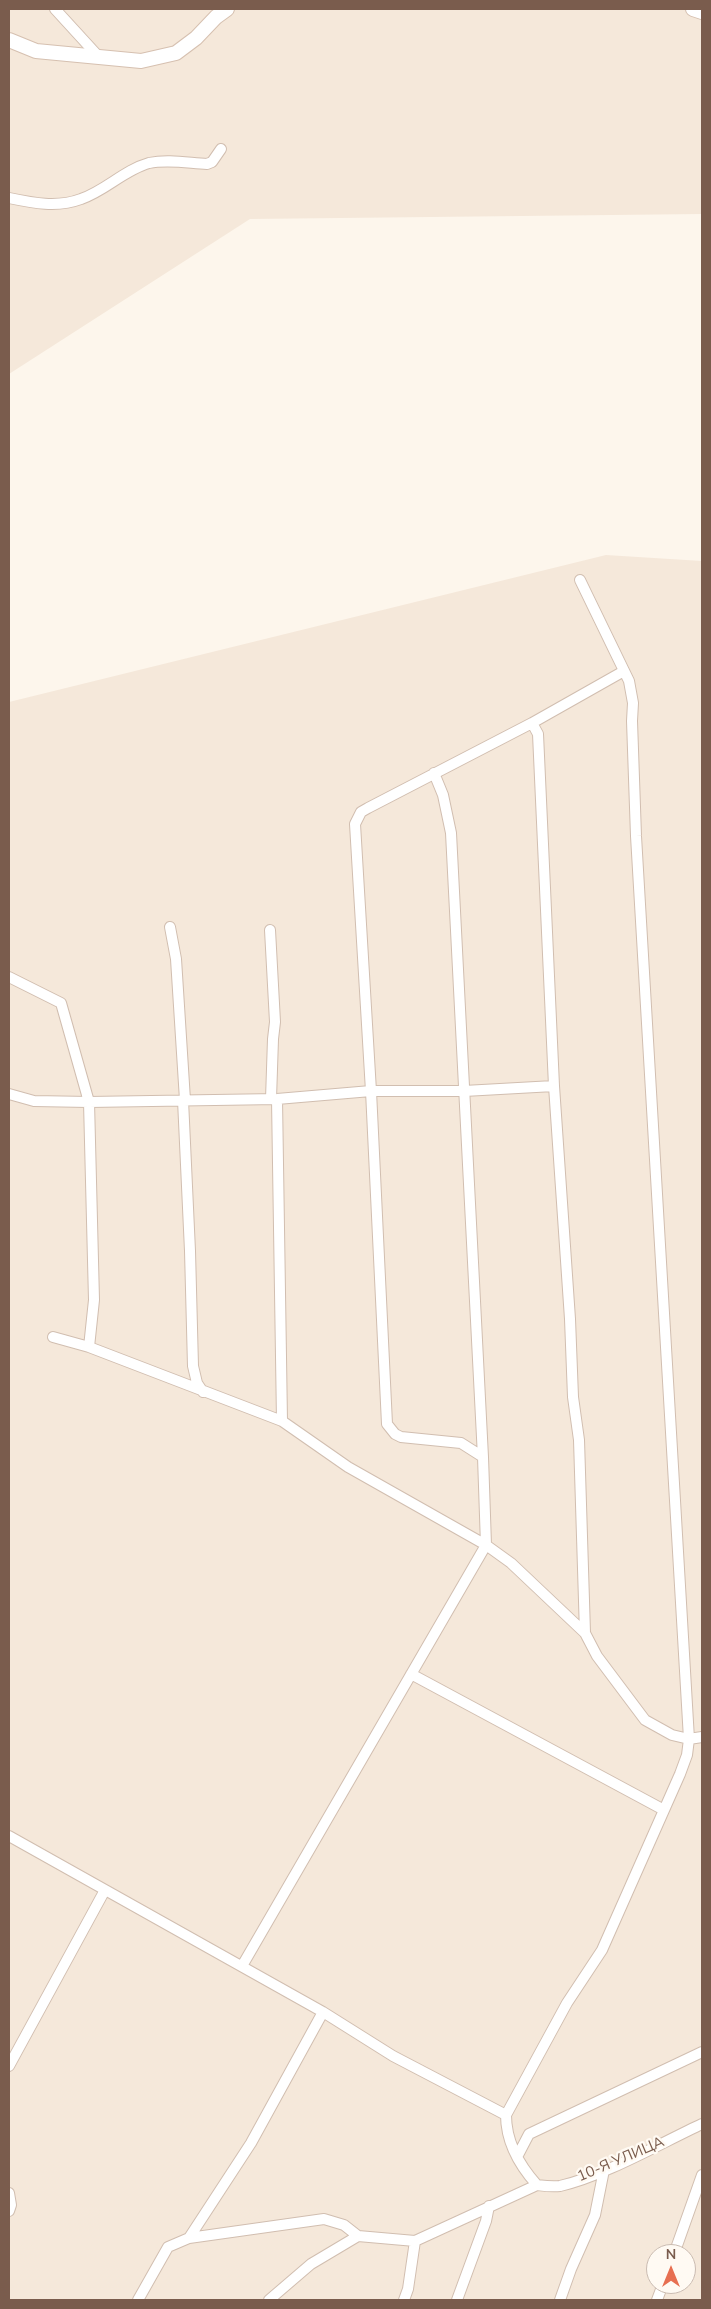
<!DOCTYPE html>
<meta charset="utf-8">
<style>
body{margin:0}
#map{position:relative;width:711px;height:2309px;overflow:hidden;background:#fdf6ec;font-family:"Nunito Sans",sans-serif}
canvas{display:block}
.frame{position:absolute;inset:0;border:10px solid #7a5c4d;pointer-events:none}
.north{position:absolute;left:646px;top:2244px;width:50px;height:50px;box-sizing:border-box;background:#fffaf3;border:1px solid #cabbb1;border-radius:50%;rotate:0deg;font-size:14px;font-weight:700;line-height:20px;text-align:center;color:#7a5c4d}
.north::after{content:'';display:block;margin:auto;width:18px;height:22px;background:#e76f51;clip-path:polygon(50% 0,100% 100%,50% 72%,0 100%)}
</style>
<div id="map">
<canvas width="711" height="2309"></canvas>
<div class="frame"></div>
<div class="north">N</div>
</div>
<script>
const ctx = document.querySelector('canvas').getContext('2d');
ctx.lineJoin = 'round';
function fill(path, color) { ctx.fillStyle = color; ctx.fill(path, 'evenodd'); }
function trace(path, color, width, dash) { ctx.strokeStyle = color; ctx.lineWidth = width; ctx.lineCap = dash ? 'butt' : 'round'; ctx.setLineDash(dash || []); ctx.stroke(path); }
function label(font, color, halo, rows, align = 'center') {
  ctx.font = font + ' "Nunito Sans",sans-serif'; ctx.lineWidth = 4.5; ctx.setLineDash([]); ctx.textBaseline = 'middle'; ctx.strokeStyle = halo; ctx.fillStyle = color; for (const [text, x, y, turn = 0] of rows) {
    ctx.save(); ctx.translate(x, y); ctx.rotate((+turn || 0) * Math.PI / 180); ctx.textAlign = isNaN(turn) ? turn : align; if (halo) ctx.strokeText(text, 0, 0); ctx.fillText(text, 0, 0); ctx.restore();
  }
}
const residential = new Path2D(`
 M9 9H702V214L250 219 9 374Z
 M606 555 702 561V2300H9V702ZM656 2254H686V2284H656Z`);
const street = new Path2D(`
 M55 9 98 56
 M9 198C33 203 57 208 81 199 105 191 124 170 149 163 168 159 188 163 207 164L212 162 221 149
 M532 723 538 734 554 1086 570 1319 573 1397 579 1440 585 1633
 M434 773 443 795 451 833 483 1457
 M170 927 176 959 185 1100
 M270 930 275 1022 273 1039 271 1099
 M9 977 61 1003 89 1102 94 1300 89 1347
 M9 1094 34 1101 89 1102 277 1099 371 1091H464L554 1086
 M277 1099 282 1421
 M183 1100 190 1251 193 1366 197 1383 203 1392
 M53 1337 89 1347 282 1421 348 1467 486 1545 511 1563 585 1633 597 1656 645 1720 672 1735 689 1739 702 1737
 M411 1674 664 1810
 M9 1836 323 2012 393 2056 506 2115
 M242 1966 486 1545 483 1457 461 1443 401 1437 395 1434 387 1424 371 1091 355 824 361 812 368 808 532 723 624 671
 M9 2066 105 1890
 M517 2157 529 2134 702 2052
 M537 2185C519 2165 506 2142 506 2115L567 2003 602 1950 680 1774 687 1755 689 1739 636 836 632 721 633 703 629 681 580 580
 M537 2185C545 2186 552 2187 560 2186 604 2176 661 2143 702 2124
 M9 2193 11 2205 9 2211
 M358 2236 415 2241
 M189 2238 251 2143 323 2012
 M674 2254 702 2175
 M138 2300 168 2247 189 2238 324 2219 344 2225 358 2236
 M269 2300 311 2264 358 2236
 M404 2300 408 2289 415 2241 537 2185
 M457 2300 486 2221 489 2206
 M560 2300 571 2269 595 2215 604 2170
 M657 2300 663 2284`);
const secondary = new Path2D(`
 M693 9 702 12
 M9 40 36 51 141 61 176 53 196 38 216 17 227 9`);
const streetNames = [
 ["10-Я УЛИЦА",621,2160,-23]
];
fill(residential, '#f5e8da');
trace(street, '#d1beb0', 12);
trace(secondary, '#d6c0b0', 16);
trace(street, '#fff', 10);
trace(secondary, '#fff', 14);
label('15px', '#7a5c4d', '#fffaf3', streetNames);
</script>
